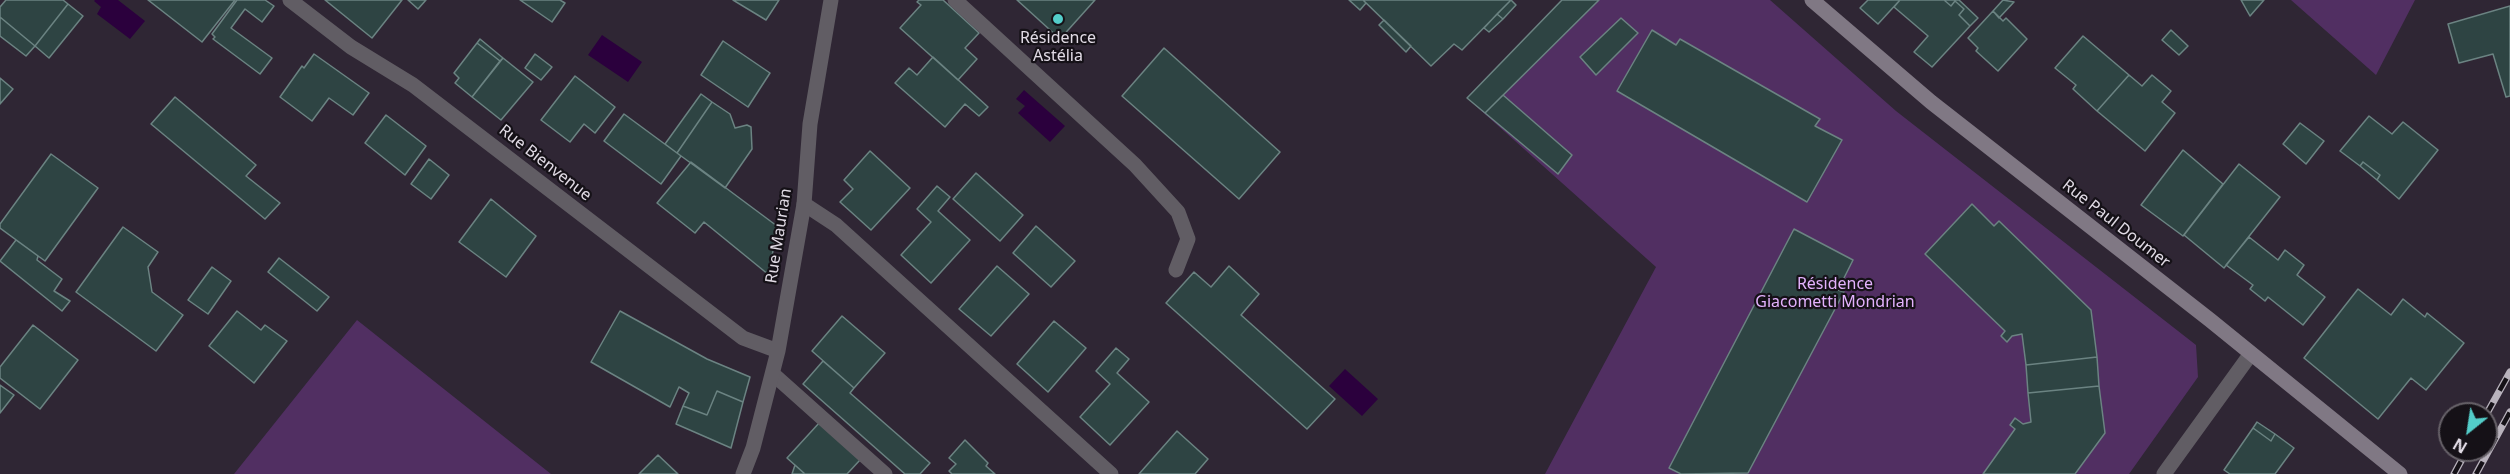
<!DOCTYPE html>
<meta charset="utf-8">
<style>
body{margin:0}
#map{position:relative;width:2510px;height:474px;overflow:hidden;background:#2f2634;font-family:"Noto Sans",sans-serif}
canvas{display:block}
.north{position:absolute;left:2438px;top:402px;width:60px;height:60px;box-sizing:border-box;background:#151117;border:2px solid #676269;border-radius:50%;rotate:210deg;font-size:16px;font-weight:700;line-height:24px;text-align:center;color:#e1dbe5}
.north::after{content:'';display:block;margin:auto;width:21px;height:27px;background:#53cdc9;clip-path:polygon(50% 0,100% 100%,50% 72%,0 100%)}
</style>
<div id="map">
<canvas width="2510" height="474"></canvas>
<div class="north">N</div>
</div>
<script>
const ctx = document.querySelector('canvas').getContext('2d');
ctx.lineJoin = 'round';
function fill(path, color) { ctx.fillStyle = color; ctx.fill(path, 'evenodd'); }
function trace(path, color, width, dash) { ctx.strokeStyle = color; ctx.lineWidth = width; ctx.lineCap = dash ? 'butt' : 'round'; ctx.setLineDash(dash || []); ctx.stroke(path); }
function label(font, color, halo, rows, align = 'center') {
  ctx.font = font + ' "Noto Sans",sans-serif'; ctx.lineWidth = 4.5; ctx.setLineDash([]); ctx.textBaseline = 'middle'; ctx.strokeStyle = halo; ctx.fillStyle = color; for (const [text, x, y, turn = 0] of rows) {
    ctx.save(); ctx.translate(x, y); ctx.rotate((+turn || 0) * Math.PI / 180); ctx.textAlign = isNaN(turn) ? turn : align; if (halo) ctx.strokeText(text, 0, 0); ctx.fillText(text, 0, 0); ctx.restore();
  }
}
const green = new Path2D(`
 M1562 0H1770L1896 111 2196 345 2198 377 2129 474H1545L1656 267 1467 98Z
 M2291 0H2415L2376 75Z
 M357 320 551 474H234Z`);
const water = new Path2D(`
 M95 0H118L145 21 130 39 97 14 101 7 94 1Z
 M602 35 642 62 628 82 588 55Z
 M1024 90 1065 126 1050 142 1018 113 1025 106 1016 99Z
 M1345 369 1378 399 1362 416 1329 386Z`);
const building = new Path2D(`
 M6 0H63L68 4 35 46 0 17V7Z
 M148 0H235L202 42Z
 M237 0H265L274 6 262 22 245 9 231 28 272 58 260 74 213 39 215 37 212 34Z
 M325 0H402L372 38Z
 M408 0H426L418 9Z
 M520 0H560L565 3 552 22Z
 M733 0H779L766 20Z
 M919 0H943L979 33 965 48 977 59 958 80 900 28 921 5 917 2Z
 M1017 0H1095L1060 39Z
 M1349 0H1363L1366 3 1360 10Z
 M1363 0H1511L1462 50 1454 44 1431 66Z
 M1511 0 1516 5 1503 19 1497 14Z
 M1562 0H1599L1485 113 1467 98Z
 M1868 0H1900L1878 24 1860 8Z
 M1900 0H1944L1951 6 1955 1 1964 9 1959 15 1970 26 1932 67 1914 52 1928 36 1894 7Z
 M1944 0H1959L1978 18 1970 26 1959 15 1964 9 1955 1 1951 6Z
 M2003 0 2014 2 1999 18 1993 11Z
 M2241 0H2264L2250 16Z
 M68 4 83 16 49 58 35 46Z
 M2510 6V96L2506 97 2493 54 2459 63 2448 24Z
 M1993 11 2003 21 2006 18 2027 39 1998 71 1976 51 1978 48 1968 38Z
 M1497 14 1503 19 1489 32 1484 28Z
 M0 17 35 46 26 56 0 36Z
 M1621 18 1638 33 1596 75 1580 57Z
 M1384 20 1411 46 1406 52 1379 25Z
 M1652 30 1676 45 1680 39 1820 119 1815 126 1842 140 1807 202 1617 91Z
 M2171 30 2188 46 2179 55 2162 40Z
 M2083 36 2129 75 2097 111 2073 89 2076 85 2055 68Z
 M480 39 503 58 500 61 477 43Z
 M723 41 770 73 748 107 701 75Z
 M477 43 500 61 472 97 455 83 459 78 454 73Z
 M1164 48 1280 152 1239 199 1122 96Z
 M314 54 369 93 353 115 329 98 312 121 280 97 302 66 304 68Z
 M535 54 552 67 541 80 525 68Z
 M933 57 988 107 979 116 965 104 945 127 895 83 909 68 917 75Z
 M503 58 533 82 501 120 472 97Z
 M2129 75 2142 86 2152 75 2171 91 2162 102 2175 113 2145 151 2097 111Z
 M575 76 615 107 595 133 584 124 570 142 541 120Z
 M0 78 13 89 0 104Z
 M701 94 712 102 677 153 665 144Z
 M1503 95 1572 155 1558 174 1485 113Z
 M175 97 256 165 246 176 280 203 265 219 151 124Z
 M712 102 730 114 735 128 747 125 751 127 752 149 725 188 677 153Z
 M624 114 681 156 661 184 604 141Z
 M386 115 426 146 405 175 365 143Z
 M2369 116 2392 134 2403 122 2438 150 2399 199 2377 180 2380 175 2363 162 2360 166 2340 151Z
 M2300 123 2324 141 2306 164 2283 144Z
 M2183 150 2223 184 2183 236 2141 205Z
 M870 151 910 188 871 230 840 202 853 189 844 180Z
 M51 154 98 188 45 261 0 228V224Z
 M429 159 449 175 431 199 411 184Z
 M691 162 777 226 769 275 704 222 695 233 657 203Z
 M2363 162 2380 175 2377 180 2360 166Z
 M2239 164 2280 197 2224 268 2184 235Z
 M976 173 1023 215 1000 241 953 199Z
 M937 186 950 197 938 211 970 240 931 283 901 255 931 222 917 209Z
 M491 199 536 236 506 277 459 242Z
 M1972 204 1994 226 1999 221 2091 310 2097 357 2026 365 2022 334 2012 336 2007 342 2001 336 2005 331 1925 254Z
 M1036 226 1075 261 1051 287 1013 253Z
 M123 227 158 252 148 267 152 292 183 315 156 351 76 292Z
 M1794 229 1853 260 1838 290 1844 292 1748 473 1681 474 1669 468Z
 M2249 237 2278 260 2285 250 2304 265 2297 275 2325 297 2303 325 2268 297 2265 301 2250 289 2253 285 2226 265Z
 M16 240 38 256 37 260 62 279 54 291 70 301 62 311 0 261Z
 M279 258 329 297 317 311 268 272Z
 M997 266 1029 294 991 336 959 309Z
 M1229 266 1259 294 1241 315 1335 399 1307 429 1166 303 1194 272 1211 287Z
 M212 267 231 281 208 314 188 300Z
 M2358 289 2391 315 2403 299 2425 317 2427 313 2464 343 2426 390 2411 378 2378 419 2304 358Z
 M237 311 261 330 265 325 287 341 254 383 209 346Z
 M620 311 707 359 750 377 743 402 717 391 707 415 683 406 689 393 679 387 670 407 591 362Z
 M842 316 885 353 854 388 812 351Z
 M1054 321 1086 348 1048 392 1017 364Z
 M33 325 78 360 40 409 0 378V367Z
 M1116 348 1129 359 1117 373 1149 402 1110 445 1080 417 1110 384 1096 371Z
 M2097 357 2099 386 2028 393 2026 365Z
 M823 361 854 388 850 393 930 463 920 474H905L803 384Z
 M0 385 14 395 0 413Z
 M2099 386 2105 433 2075 474H1983L2015 429 2010 425 2015 418 2023 424 2031 422 2028 393Z
 M717 391 743 402 731 448 676 424 683 406 707 415Z
 M820 422 860 460 847 474H805L787 458Z
 M2257 422 2275 434 2271 441 2253 428Z
 M2253 428 2271 441 2275 434 2294 448 2275 474H2230L2224 470Z
 M1177 431 1208 459 1195 474H1139Z
 M965 440 988 463 986 466 995 474H952L949 471 956 464 949 458Z
 M658 455 678 474H639Z
 M795 465 805 474H792Z`);
const lane = new Path2D(`
 M804 204 836 225 1111 474
 M773 374 885 474`);
const street = new Path2D(`
 M290 0 351 47 413 85 743 338 778 351
 M955 0 1135 165 1178 212 1188 239 1176 270
 M743 474 753 448 778 351 804 204 810 124 831 0
 M2164 474 2250 355`);
const secondary = new Path2D(`
 M1812 0 1931 102 2210 320 2400 474`);
const rail = new Path2D(`
 M2486 415 2510 372
 M2454 474 2467 450
 M2476 474 2510 412`);
const markers = [
 [1058,19,6,"#53cdc9"]
];
const poiNames = [
 ["Résidence",1058,38],
 ["Astélia",1058,56]
];
const streetNames = [
 ["Rue Bienvenue",545,163,38],
 ["Rue Paul Doumer",2116,224,38],
 ["Rue Maurian",779,236,-81]
];
const parkNames = [
 ["Résidence",1835,284],
 ["Giacometti Mondrian",1835,302]
];
fill(green, '#512f62');
fill(water, '#2b003d');
fill(building, '#2e4443');
trace(building, '#6b8382', 1.5);
trace(lane, '#615d64', 15);
trace(street, '#615d64', 15);
trace(secondary, '#807884', 15);
trace(rail, '#b8b2bc', 7);
trace(rail, '#151117', 4.5, [14]);
for (const [x, y, r, color] of markers) { const dot = new Path2D(); dot.arc(x, y, r, 0, 2 * Math.PI); ctx.fillStyle = color; ctx.fill(dot); trace(dot, '#151117', 2); }
label('16px', '#e1dbe5', '#151117', poiNames);
label('16px', '#e1dbe5', '#151117', streetNames);
label('16px', '#e3b2fd', '#151117', parkNames);
</script>
